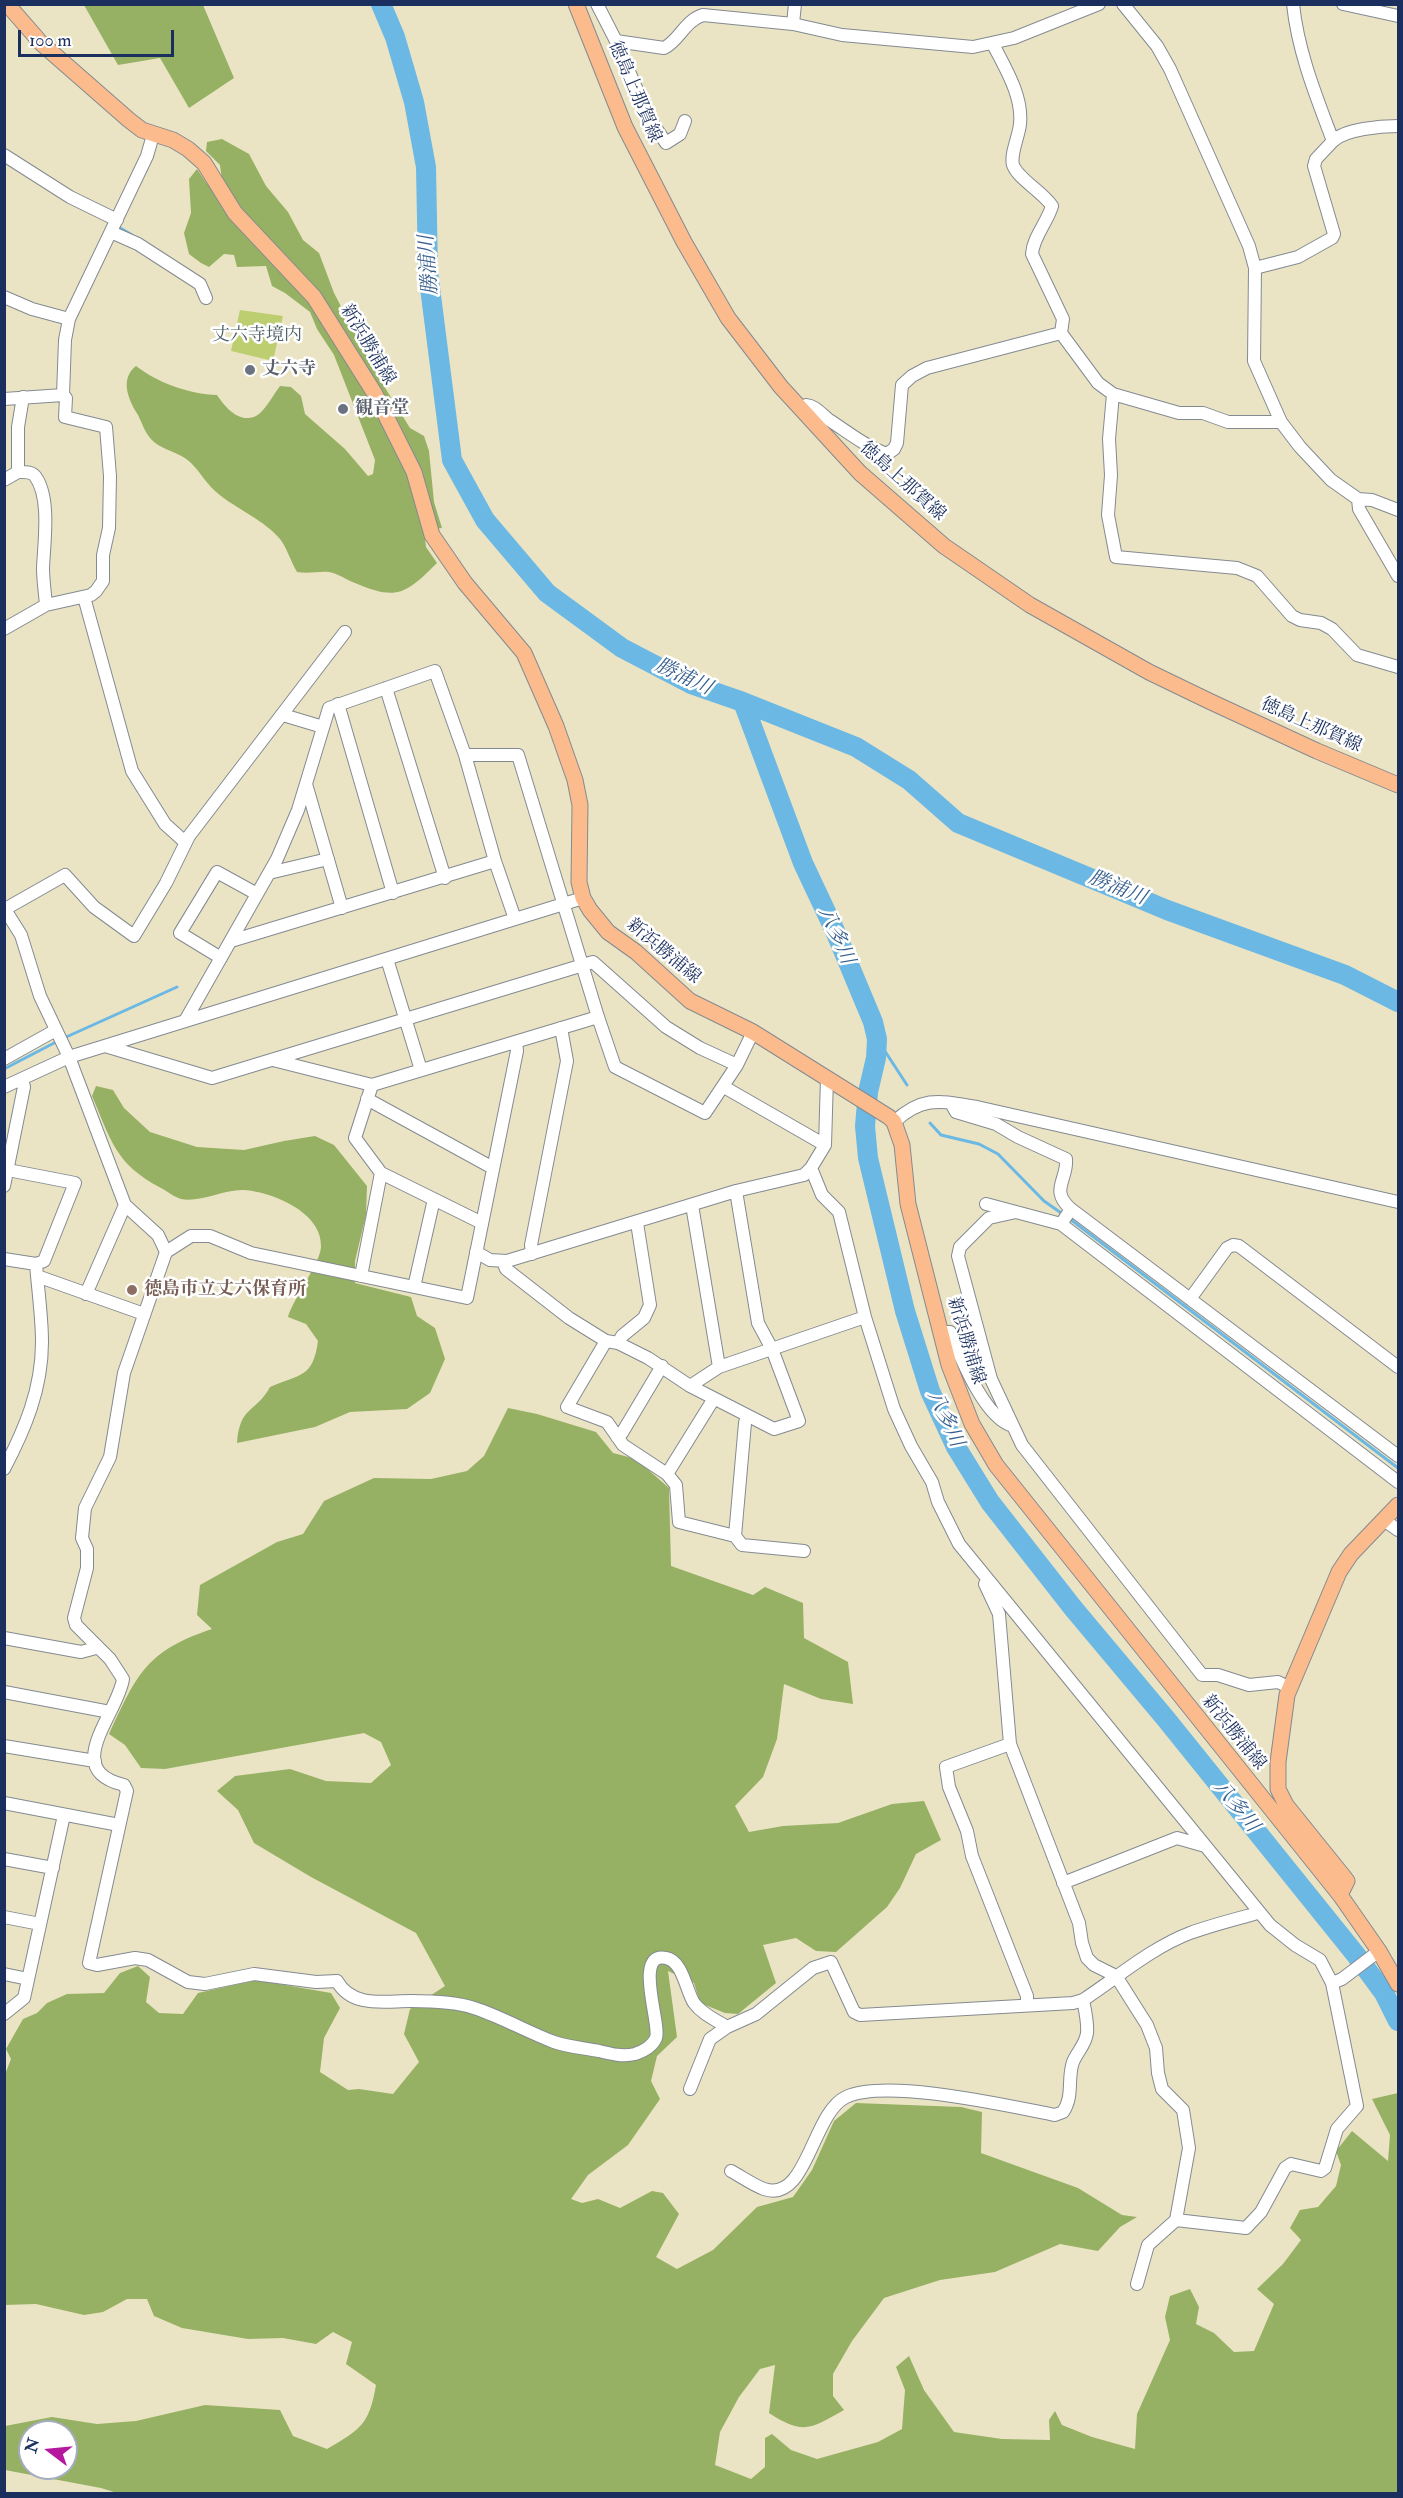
<!DOCTYPE html>
<meta charset="utf-8">
<style>
body{margin:0}
#map{position:relative;width:1403px;height:2498px;overflow:hidden;background:#ebe4c4;font-family:"IM FELL Double Pica",serif}
canvas{display:block}
.frame{position:absolute;inset:0;border:6px solid #1b2f5e;pointer-events:none}
.north{position:absolute;left:18px;top:2420px;width:60px;height:60px;box-sizing:border-box;background:#fff;border:2px solid #a4acbf;border-radius:50%;rotate:286deg;font-size:16px;font-weight:700;line-height:24px;text-align:center;color:#1b2f5e}
.north::after{content:'';display:block;margin:auto;width:21px;height:27px;background:#b5179e;clip-path:polygon(50% 0,100% 100%,50% 72%,0 100%)}
.scale{position:absolute;left:18px;top:30px;width:156px;height:27px;box-sizing:border-box;border:3px solid #1b2f5e;border-top:0;padding-left:8px;font-size:18px;line-height:21px;white-space:nowrap;color:#1b2f5e;-webkit-text-stroke:4px #fff;paint-order:stroke}
</style>
<div id="map">
<canvas width="1403" height="2498"></canvas>
<div class="frame"></div>
<div class="north">N</div>
<div class="scale">100 m</div>
</div>
<script>
const ctx = document.querySelector('canvas').getContext('2d');
ctx.lineJoin = 'round';
function fill(path, color) { ctx.fillStyle = color; ctx.fill(path, 'evenodd'); }
function trace(path, color, width, dash) { ctx.strokeStyle = color; ctx.lineWidth = width; ctx.lineCap = dash ? 'butt' : 'round'; ctx.setLineDash(dash || []); ctx.stroke(path); }
function label(font, color, halo, rows, align = 'center') {
  ctx.font = font + ' "IM FELL Double Pica","Noto Serif JP",serif'; ctx.lineWidth = 5; ctx.setLineDash([]); ctx.textBaseline = 'middle'; ctx.strokeStyle = halo; ctx.fillStyle = color; for (const [text, x, y, turn = 0] of rows) {
    ctx.save(); ctx.translate(x, y); ctx.rotate((+turn || 0) * Math.PI / 180); ctx.textAlign = isNaN(turn) ? turn : align; if (halo) ctx.strokeText(text, 0, 0); ctx.fillText(text, 0, 0); ctx.restore();
  }
}
const green = new Path2D(`
 M240 310 283 316 273 361 231 351Z`);
const forest = new Path2D(`
 M84 5H203L234 78 189 108 160 58 118 65Z
 M222 139 249 154 266 186 288 212 303 240 319 253 334 293 374 370 410 428 424 436 429 451 434 502 442 528 424 530 426 547 437 563C406 594 397 601 355 583 347 580 337 573 329 572 319 571 309 574 297 572 291 562 287 548 280 539 265 521 239 510 221 496 206 485 201 472 190 462 179 452 163 450 154 442 145 434 143 425 138 415 129 401 119 379 136 366 158 383 189 394 217 395 225 407 239 424 256 416 265 411 273 395 280 386L291 387 301 396 305 414 345 449 368 476 373 474 375 460 334 355 317 329 310 312 285 293 272 286 266 266 237 267 234 255 224 254 209 267 201 263 189 254 184 233 191 213 189 179 197 169 207 184 222 180 220 165 206 151 207 142Z
 M96 1086 113 1090 124 1108 150 1132 197 1147 244 1150 284 1141 315 1136 334 1145 367 1186 366 1215 355 1261V1283L411 1297 417 1316 435 1328 445 1359 430 1393 407 1409 350 1412 315 1427 237 1443C240 1405 255 1414 270 1387 300 1374 313 1378 318 1341L306 1324 288 1317C294 1297 320 1264 321 1247 323 1213 273 1192 244 1190 225 1189 199 1203 181 1199 174 1197 167 1191 161 1188 115 1164 111 1140 92 1096Z
 M508 1408 537 1414 596 1432 613 1453 636 1459 669 1488 671 1566 753 1595 765 1587 803 1603 804 1638 848 1662 853 1704 821 1699 784 1684 777 1739 763 1777 735 1806 749 1832 783 1826 838 1823 892 1804 924 1801 941 1840 916 1854 900 1888 887 1907 836 1952 816 1951 796 1938 763 1945 776 1983 738 2014 725 2013 700 2003 694 1983 668 1971 677 2037 657 2056 651 2081 660 2099 628 2145 588 2175 571 2199 582 2203 598 2199 620 2208 652 2191 663 2193 679 2214 656 2257 677 2269 713 2250 757 2207 793 2197 812 2170 834 2121 856 2103 961 2107 982 2112 981 2153 1078 2188 1122 2215 1137 2217 1120 2227 1098 2251 1060 2244 995 2272 940 2280 884 2298 852 2341 833 2374V2396L844 2410C811 2428 804 2436 769 2413L775 2365 760 2369 739 2397 720 2432 715 2465 751 2479 765 2467V2438L772 2434 791 2450 817 2459 878 2442 902 2429 905 2390 896 2367 909 2356 924 2390 954 2432 1002 2439 1050 2440 1049 2420 1055 2411 1062 2425 1092 2437 1135 2449 1137 2414 1170 2340 1165 2317 1170 2296 1190 2289 1199 2307 1196 2324 1214 2333 1234 2352 1254 2351 1274 2304 1257 2289 1283 2264 1301 2240 1290 2228 1300 2210 1318 2207 1336 2186 1341 2165 1336 2151 1352 2131 1388 2161 1390 2135 1372 2099 1398 2093V2493H117L101 2488 5 2470V2426L52 2417 97 2424 136 2421 205 2405 280 2410 293 2436 327 2449C361 2429 369 2425 376 2385L346 2364 352 2342 333 2332 316 2344 283 2338 248 2339 182 2328 154 2316 147 2299H127L103 2312 84 2315 36 2304 5 2305 4 2077 11 2059 6 2049 23 2019 37 2013 47 2003 67 1994 104 1993 120 1973 138 1966 150 1977 146 2002 159 2013 183 2014 198 1993 256 1980 331 1993 340 2008 324 2038 320 2072 348 2090 359 2089 393 2094 419 2062 404 2034 410 2009 445 1986 416 1933 311 1877 254 1843 238 1810 217 1791 235 1776 290 1769 326 1781 371 1783 391 1765 381 1742 364 1733 165 1769 141 1768 125 1745 109 1734C137 1674 146 1651 212 1629L197 1615 200 1585 277 1542 303 1534 324 1501 374 1478 431 1479 467 1471 484 1456ZM30 2432H66V2468H30Z`);
const stream = new Path2D(`
 M117 226 132 235
 M64 1038 177 987
 M877 1039 907 1085
 M4 1069 58 1041
 M930 1123 941 1135 979 1144 998 1154 1044 1201 1064 1215
 M1070 1219 1398 1468`);
const river = new Path2D(`
 M381 4 395 37 414 102 426 167 428 272 452 460 485 520 547 593 622 648 691 684 743 702 856 747 909 780 958 823 1167 910 1345 975 1398 1002
 M743 702 803 863 835 931 873 1022 877 1039 876 1058 868 1092 865 1126 868 1158 905 1311 930 1391 956 1447 990 1502 1073 1608 1166 1719 1356 1955 1384 1993 1398 2021`);
const minor = new Path2D(`
 M597 4 616 41 664 48C680 40 684 21 703 15L793 24 842 35 973 47 1014 38 1099 4
 M1123 4 1157 46 1170 69 1249 246 1255 268 1254 361 1281 422 1300 447 1331 480 1358 499 1372 500 1398 510
 M1343 4 1398 16
 M793 24 795 4
 M616 41 649 118 666 143 680 134 685 121
 M1333 141C1345 129 1381 126 1398 126
 M4 155 70 197 117 220
 M111 232 138 244 200 284 206 298
 M1255 268 1298 257 1332 238 1334 234 1314 166 1316 159 1333 141C1316 96 1298 52 1293 4
 M4 297 32 309 69 319
 M1061 333 1098 383 1113 394 1179 413H1203L1228 422H1281
 M1113 394 1109 439 1111 475 1108 515 1116 557 1237 568 1257 576 1292 616 1300 620 1321 623 1332 629 1357 655 1398 667
 M4 399 63 395 65 340 69 319 147 156 153 135
 M800 408 806 405C816 406 821 414 829 420 848 432 866 447 887 454L894 449 897 443 902 385 912 376 927 368 1061 333 1063 319 1032 254C1033 237 1047 223 1052 206 1043 192 1018 179 1013 165 1010 154 1019 136 1020 124 1023 96 1005 68 993 44
 M18 472C23 472 31 471 35 476 51 497 44 543 43 568 43 580 45 593 46 605
 M4 480 18 472V427L23 397
 M1358 499 1359 509 1398 576
 M84 597 132 771 165 824 185 842
 M4 629 46 605 91 595 96 591 103 581V555L109 528 110 476 106 427 65 417 66 398 63 395
 M386 688 445 878
 M338 704 393 893
 M283 715 323 727
 M465 755H518L598 1017 615 1067 705 1113 737 1065 753 1032
 M306 784 342 908
 M269 873 328 859
 M4 908 21 935 40 996 69 1057 125 1205 158 1235 166 1252 124 1373 110 1457 85 1508 82 1538 87 1549V1568L74 1618 76 1625 110 1659 123 1679C118 1714 60 1770 124 1785L127 1791 89 1963 97 1965 135 1958 148 1960 188 1982 205 1984 254 1974 316 1982 337 1981C352 2008 384 2001 411 2001 430 2001 456 2002 474 2008 502 2017 527 2032 554 2042 568 2047 584 2048 599 2051 611 2054 623 2057 635 2054 644 2051 652 2047 656 2038 661 2024 633 1951 666 1958 683 1961 686 1991 694 2003 702 2014 716 2020 727 2027
 M5 909 65 875 94 907 134 936 166 883 189 836 345 632
 M231 941 495 861
 M221 958 180 933 217 872 257 894
 M387 959 421 1070
 M185 1021 277 859 298 810 329 708 435 671 465 755 495 861 515 919
 M105 1046 212 1078 593 962 666 1027 700 1048 737 1065
 M4 1059 56 1030
 M273 1060 372 1085 598 1017
 M4 1087 69 1057 583 898
 M724 1087 825 1145
 M367 1099 493 1168
 M951 1103 956 1112 996 1124 1018 1137 1066 1159C1068 1180 1049 1190 1071 1209L1061 1224 986 1204
 M894 1122C923 1095 941 1101 977 1107L1398 1202
 M811 1168 822 1195 839 1212 865 1317 894 1409 911 1446 932 1482 938 1502 959 1544 1270 1925 1295 1945 1320 1960 1332 1983 1342 1979 1379 1951
 M381 1173 482 1223
 M4 1186 24 1087 22 1079
 M692 1205 719 1367
 M1071 1209 1398 1456
 M1016 1212 989 1218 960 1247 958 1256 991 1379 1022 1445 1202 1675H1218L1249 1685 1278 1682 1290 1688
 M1061 1224 1398 1482
 M166 1252 191 1236H210L251 1253 467 1298 517 1051 516 1042
 M476 1252 490 1260 507 1261 736 1191 804 1175 811 1168 825 1145 827 1078
 M532 1254 531 1245 567 1061 561 1028
 M4 1259 36 1264 44 1261 75 1183 8 1170
 M503 1262 506 1269 569 1318 606 1341 618 1343 648 1358 690 1386 719 1367 865 1317
 M37 1276 144 1314
 M361 1276 381 1173 355 1138 372 1085
 M414 1287 434 1199
 M86 1294 125 1205
 M1190 1299 1227 1248 1233 1245 1239 1246 1398 1367
 M940 1332H950C961 1358 985 1419 1013 1426
 M606 1341 567 1407 607 1422 623 1445 667 1474 713 1400
 M618 1343 622 1336 644 1318 650 1305 637 1223
 M690 1386 774 1429 799 1421 772 1349 758 1323 736 1191
 M617 1437 622 1433 662 1366
 M4 1469C25 1429 42 1389 42 1342 42 1317 38 1290 36 1264
 M667 1474 676 1485 679 1522 735 1536 745 1423 747 1416
 M1384 1520 1398 1530
 M735 1536 742 1545 804 1551
 M985 1584 999 1614 1010 1744 1079 1923 1082 1943 1087 1958 1094 1965 1116 1976 1147 2025 1156 2048 1158 2073 1162 2089 1183 2110 1189 2148 1176 2220
 M4 1638 81 1652 96 1648
 M4 1692 110 1712
 M1010 1744 946 1767 949 1787 967 1831 972 1856 1027 1996V2004
 M4 1746 95 1761
 M4 1803 119 1825
 M4 1859 53 1868
 M1063 1883 1177 1838 1205 1846
 M4 1917 40 1924
 M4 1974 28 1979
 M4 2014 24 1998 64 1815
 M690 2089 710 2039 727 2027 756 2014 813 1968 831 1962 854 2012 860 2015 1073 2003 1083 2000
 M731 2171C742 2177 753 2185 764 2189 807 2204 812 2113 846 2097 887 2078 1008 2106 1055 2115L1063 2112C1074 2096 1067 2079 1073 2062 1077 2052 1086 2044 1087 2033 1088 2022 1085 2010 1083 2000 1118 1977 1151 1948 1190 1933 1212 1925 1236 1919 1258 1913
 M1137 2284 1148 2245 1176 2220 1246 2228 1261 2212 1285 2168 1291 2164 1321 2171 1325 2168 1337 2129 1357 2106 1332 1983`);
const major = new Path2D(`
 M7 4 41 43 129 120 142 130 173 140 188 149 204 163 235 213 314 297 375 394 414 472 432 535 465 583 524 653 556 726 575 780 580 805 579 882 583 898 590 910 608 932 636 952 690 1001 753 1032 889 1117 894 1122 902 1145 908 1204 949 1365 972 1424 996 1465 1340 1895 1379 1951 1398 1984
 M576 4 625 127 684 242 728 318 781 387 860 473 944 546 1030 605 1149 672 1209 701 1317 751 1398 785
 M1340 1895 1347 1881 1344 1877 1286 1805 1278 1789V1762L1287 1695 1339 1572 1351 1554 1398 1505`);
const markers = [
 [250,370,6,"#6b7280"],
 [343,409,6,"#6b7280"],
 [132,1290,6,"#8d6e63"]
];
const streetNames = [
 ["徳島上那賀線",634,92,67],
 ["新浜勝浦線",367,345,59],
 ["徳島上那賀線",902,482,42],
 ["徳島上那賀線",1311,726,24],
 ["新浜勝浦線",663,952,40],
 ["新浜勝浦線",965,1341,73],
 ["新浜勝浦線",1233,1733,51]
];
const parkNames = [
 ["丈六寺境内",257,336]
];
const worshipNames = [
 ["丈六寺",262,370],
 ["観音堂",355,409]
];
const educationNames = [
 ["徳島市立丈六保育所",144,1290]
];
const waterNames = [
 ["勝浦川",430,265,-94],
 ["勝浦川",683,678,25],
 ["勝浦川",1117,889,22],
 ["八多川",835,936,66],
 ["八多川",944,1419,65],
 ["八多川",1235,1807,51]
];
fill(green, '#bdce71');
fill(forest, '#96b163');
trace(stream, '#6bb8e4', 3);
trace(river, '#6bb8e4', 20);
trace(minor, '#838a91', 14);
trace(major, '#838a91', 17);
trace(minor, '#fff', 12);
trace(major, '#fbbb8c', 15);
for (const [x, y, r, color] of markers) { const dot = new Path2D(); dot.arc(x, y, r, 0, 2 * Math.PI); ctx.fillStyle = color; ctx.fill(dot); trace(dot, '#fff', 2); }
label('18px', '#1b2f5e', '#fff', streetNames);
label('18px', '#4c5f64', '#fff', parkNames);
label('bold 18px', '#5b616d', '#fff', worshipNames, 'left');
label('bold 18px', '#785e54', '#fff', educationNames, 'left');
label('italic 20px', '#375f8d', '#fff', waterNames);
</script>
